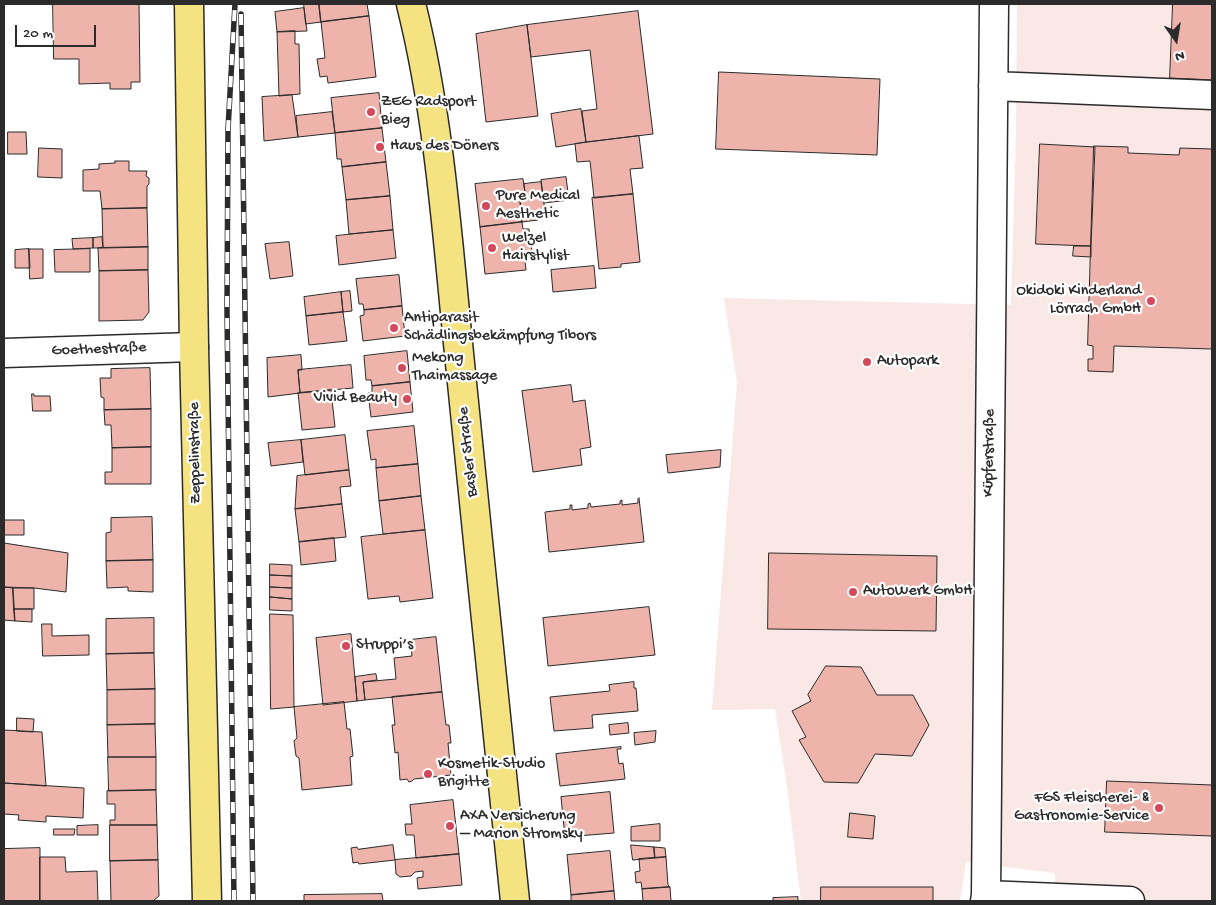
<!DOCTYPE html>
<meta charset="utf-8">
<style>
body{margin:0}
#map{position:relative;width:1216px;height:905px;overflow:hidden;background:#fff;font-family:"Gochi Hand",sans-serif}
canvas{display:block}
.frame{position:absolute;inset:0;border:5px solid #2b2b2b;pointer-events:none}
.north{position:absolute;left:1151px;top:15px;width:50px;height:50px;-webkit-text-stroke:4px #fff;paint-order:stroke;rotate:167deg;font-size:14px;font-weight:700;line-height:20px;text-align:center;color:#2b2b2b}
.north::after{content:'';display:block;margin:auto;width:18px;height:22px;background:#2b2b2b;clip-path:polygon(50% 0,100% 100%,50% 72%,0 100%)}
.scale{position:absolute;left:15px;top:25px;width:81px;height:22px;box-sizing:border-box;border:2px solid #2b2b2b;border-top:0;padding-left:6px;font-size:15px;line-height:18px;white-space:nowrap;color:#2b2b2b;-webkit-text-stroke:4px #fff;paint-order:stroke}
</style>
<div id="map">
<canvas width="1216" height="905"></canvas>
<div class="frame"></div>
<div class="north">N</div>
<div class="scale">20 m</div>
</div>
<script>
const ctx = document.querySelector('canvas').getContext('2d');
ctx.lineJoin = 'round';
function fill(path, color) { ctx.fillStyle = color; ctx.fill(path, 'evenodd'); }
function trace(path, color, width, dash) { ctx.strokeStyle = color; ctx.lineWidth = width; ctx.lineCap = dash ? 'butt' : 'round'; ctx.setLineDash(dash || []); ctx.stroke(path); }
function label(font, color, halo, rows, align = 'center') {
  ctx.font = font + ' "Gochi Hand",sans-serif'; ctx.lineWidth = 4.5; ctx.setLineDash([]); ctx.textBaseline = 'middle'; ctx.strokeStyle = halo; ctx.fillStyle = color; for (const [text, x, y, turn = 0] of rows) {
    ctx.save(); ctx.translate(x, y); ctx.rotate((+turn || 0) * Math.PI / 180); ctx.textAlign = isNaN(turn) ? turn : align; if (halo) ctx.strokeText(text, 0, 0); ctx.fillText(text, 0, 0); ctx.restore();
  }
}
const built = new Path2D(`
 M1017 4H1212V901H1056L1055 873 966 862 960 901H801L787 786 775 709 712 710 737 382 724 298 1011 305 1016 134Z`);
const building = new Path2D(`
 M53 4H139L140 82H131V89H110V83L79 84V59H54Z
 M304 4H319L321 22 306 24Z
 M319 4H367L369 16 321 22Z
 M1173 4H1212V80L1170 78Z
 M304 8 307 31 277 32 275 12Z
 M638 11 653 134 586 142 582 111 597 109 590 50 531 57 527 25Z
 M369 16 376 77 328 83 327 76 320 77 317 59 325 58 321 22Z
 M527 25 538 116 486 122 476 34Z
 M295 31V44H299L300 94 279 96 277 32Z
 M719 72 880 79 877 155 716 149Z
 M379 93 382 128 335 133 331 98Z
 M292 95 298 137 264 141 262 97Z
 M581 109 586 142 556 147 551 114Z
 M332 112 335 133 298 137 296 116Z
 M382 128 386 162 342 167 341 159H337L335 133Z
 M8 132H26L27 154H8Z
 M639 136 643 168 630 169 633 194 594 198 590 161 577 162 575 144Z
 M1040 144 1095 147 1091 246 1036 244Z
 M1094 146 1128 147V153L1179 155 1180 148 1212 149V349L1114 346 1113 372 1088 371V359H1093V346L1088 345Z
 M39 148 62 149V178L38 177Z
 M115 161H129V171H147L146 176 149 178V184L147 186V208L102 209 100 191H83V170L99 169V164L115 163Z
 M386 162 390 196 346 200 342 167Z
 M566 177 569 200 544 203 541 180Z
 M523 179 526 200 520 201 522 222 480 227 475 184Z
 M541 182 545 211 538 220 522 222 520 201 526 200 524 184Z
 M633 194 640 262 621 264V267L599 269 592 198Z
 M390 196 393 230 349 234 346 200Z
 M147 208 148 247 103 248 102 209Z
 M522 222 523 229H529L532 252 524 253 526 270 485 274 480 227Z
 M393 230 396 258 339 265 336 236Z
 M102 237 103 248H93V238Z
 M93 238V248L73 249 72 239Z
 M289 242 293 276 270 279 265 244Z
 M1074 246H1091V257L1073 256Z
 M148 247V270L99 271 98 248Z
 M29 249H43V278L30 279Z
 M29 249 30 268H15V250Z
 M90 249V272H55L54 250Z
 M594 266 596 288 553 292 551 270Z
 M148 270 149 312 143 320 99 321V271Z
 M399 275 402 306 364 310 363 304H359L356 279Z
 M350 291 352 311 343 312 341 292Z
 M341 292 343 312 306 316 304 297Z
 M402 306 405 336 363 341 360 316 364 315V310Z
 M343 312 347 341 309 345 306 316Z
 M407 351 410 382 372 386 371 380H366L364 356Z
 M301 355 302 370H298L300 393 268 397 267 358Z
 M351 365 353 388 300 393 298 370Z
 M150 368 151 409 104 410V398L101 397 100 378H111V369Z
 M410 382 413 412 371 417 368 393H372V386Z
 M571 385 573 402 585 400 591 447 580 449 582 465 533 472 522 391Z
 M331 390 335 427 302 430 298 393Z
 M32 394H34V396H50L51 411H33Z
 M151 409V447L112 448 111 425H105L104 410Z
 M414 426 418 464 376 468V459L371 460 367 431Z
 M345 435 349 470 305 475 301 440Z
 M301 440 303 462 271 466 268 443Z
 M151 447V484H105V472H112V448Z
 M721 450 720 467 668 473 666 455Z
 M418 464 421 496 379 501 376 468Z
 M349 470 351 486 340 487 342 504 295 509 297 476Z
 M421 496 425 530 383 534 379 501Z
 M639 498 644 542 549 552 545 512 570 509V505H572V510L588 508V504L590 503 591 507 620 504V501L622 500V505L638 503V499Z
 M342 504 346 537 299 542 295 509Z
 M152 517 153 560 106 561V533L111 532V518Z
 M4 520H24V535H4Z
 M425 530 433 598 400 602 399 596 368 599 361 537Z
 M334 538 336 561 301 565 299 542Z
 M4 543 68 553 66 592 34 588 4 587Z
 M769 553 937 556 936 631 768 629Z
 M153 560V592L128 591V587L107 588 106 561Z
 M270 564 292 565V576L270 575Z
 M270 575 292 576V588L270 587Z
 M4 587 13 588 15 621 4 620Z
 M270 587 292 588V599L270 597Z
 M13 588H34V609H14Z
 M270 597 292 599V611L270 610Z
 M649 607 655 655 548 666 543 618Z
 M14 609H32V622L15 621Z
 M270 614 293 615 294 707 271 709Z
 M154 618V653L106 654V619Z
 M42 624H52V636L89 635V655L43 656Z
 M351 634 357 701 323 705 316 638Z
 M436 637 442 692 365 700 363 682 396 679 394 658 412 656 410 640Z
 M154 653 155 689 107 690 106 654Z
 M826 666 861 667 877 695H913L929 725 912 756 875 754 858 783 824 782 799 740 806 737 792 711 811 701 808 695Z
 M376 674 377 680 363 682 365 700 357 701 355 677Z
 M634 682V688H636L638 711 592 715 593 728 554 731 550 697 610 691 609 685Z
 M155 689V724L107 725V690Z
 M442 692 446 725H449L451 743H448L451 775 414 779 412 781 409 782 407 779 400 780 398 752 395 753 392 725H395L392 697Z
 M344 702 347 729H350L353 756 350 757 352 785 302 790 299 758 296 756 294 741 297 738 294 707Z
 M17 718 34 719 33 732 17 731Z
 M628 723 629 733 610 735 609 725Z
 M155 724 156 757H108L107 725Z
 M4 730 42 732 46 786 4 783Z
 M656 731 655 742 635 745 634 733Z
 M621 747V749H617L619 764 623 763 625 779 560 786 556 754Z
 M108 757H156V790L109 791Z
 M1107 781 1212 785V836L1105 832Z
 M4 783 84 788 83 818 46 816V822L18 820 19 815 4 814Z
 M156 790 157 825H110V820H115V804H107V791Z
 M610 792 614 833 565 837 561 797Z
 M453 800 459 854 416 858 414 835H406L405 824H412L410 805Z
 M850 813 875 816 873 839 848 837Z
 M660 824V841H631V827Z
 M98 825V835H77V826Z
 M110 825H157L158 860 110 861Z
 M54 829H75L74 835H54Z
 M393 845 395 860 359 864 358 862 353 863 351 848 357 847 358 849Z
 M631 845 654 847 655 858 633 860Z
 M654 847 665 848 666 857 655 858Z
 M40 848V901H4V849Z
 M610 851 614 891 571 895 567 855Z
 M459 854 462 885 418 889 417 878 423 877V871L415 872 411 876 400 877 396 874 395 860Z
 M40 857H65L66 872 97 871 98 901H40Z
 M666 857 668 885 670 887 642 889 641 882 636 883 635 872 640 871 639 859Z
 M158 860 159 896 153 901H111L110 861Z
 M670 887 671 901H643L642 889Z
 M821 887H933V901H821Z
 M614 891 615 901H571V895Z
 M382 894 383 901H304V895Z
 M798 897V901H773V898Z`);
const minor = new Path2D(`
 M993 86 1212 95
 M4 353 194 347
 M986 895 1130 901
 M985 901 986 895 994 4`);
const major = new Path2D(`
 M189 4 194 347 207 901
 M411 4C441 124 448 249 461 373 479 549 496 725 515 901`);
const rail = new Path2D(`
 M241 14 253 901
 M234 901 227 311 228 129 235 4`);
const markers = [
 [371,112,5,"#d1495b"],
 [380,147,5,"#d1495b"],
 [486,206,5,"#d1495b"],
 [492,248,5,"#d1495b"],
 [1151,301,5,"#d1495b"],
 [394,328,5,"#d1495b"],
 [867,362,5,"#d1495b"],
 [402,368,5,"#d1495b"],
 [407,399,5,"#d1495b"],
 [853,592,5,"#d1495b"],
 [346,646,5,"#d1495b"],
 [428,774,5,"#d1495b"],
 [1159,808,5,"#d1495b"],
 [450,826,5,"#d1495b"]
];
const poiNames = [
 ["ZEG Radsport",381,103],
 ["Bieg",381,121],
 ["Haus des Döners",390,147],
 ["Pure Medical",496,197],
 ["Aesthetic",496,215],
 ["Welzel",502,239],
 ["Hairstylist",502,257],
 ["Okidoki Kinderland",1141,292,"right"],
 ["Lörrach GmbH",1141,310,"right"],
 ["Antiparasit",404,319],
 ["Schädlingsbekämpfung Tibors",404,337],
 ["Mekong",412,359],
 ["Thaimassage",412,377],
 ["Autopark",877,362],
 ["Vivid Beauty",397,399,"right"],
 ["AutoWerk GmbH",863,592],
 ["Struppi’s",356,646],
 ["Kosmetik-Studio",438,765],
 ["Brigitte",438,783],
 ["FGS Fleischerei- &",1149,799,"right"],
 ["Gastronomie-Service",1149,817,"right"],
 ["AXA Versicherung",460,817],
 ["– Marion Stromsky",460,835]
];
const streetNames = [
 ["Goethestraße",99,350,-2],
 ["Basler Straße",469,452,-96],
 ["Zeppelinstraße",196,453,-91],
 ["Küpferstraße",990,453,-89]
];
fill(built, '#fae8e6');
fill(building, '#eeb4ab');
trace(building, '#2b2b2b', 1);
trace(minor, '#2b2b2b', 31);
trace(major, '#2b2b2b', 31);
trace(minor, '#fff', 28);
trace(major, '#f5e382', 28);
trace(rail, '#2b2b2b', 5.5);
trace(rail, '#fff', 4, [11]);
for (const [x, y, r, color] of markers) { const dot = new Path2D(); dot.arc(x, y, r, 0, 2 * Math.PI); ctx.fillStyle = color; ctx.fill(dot); trace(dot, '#fff', 2); }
label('16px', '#2b2b2b', '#fff', poiNames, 'left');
label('16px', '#2b2b2b', '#fff', streetNames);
</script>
